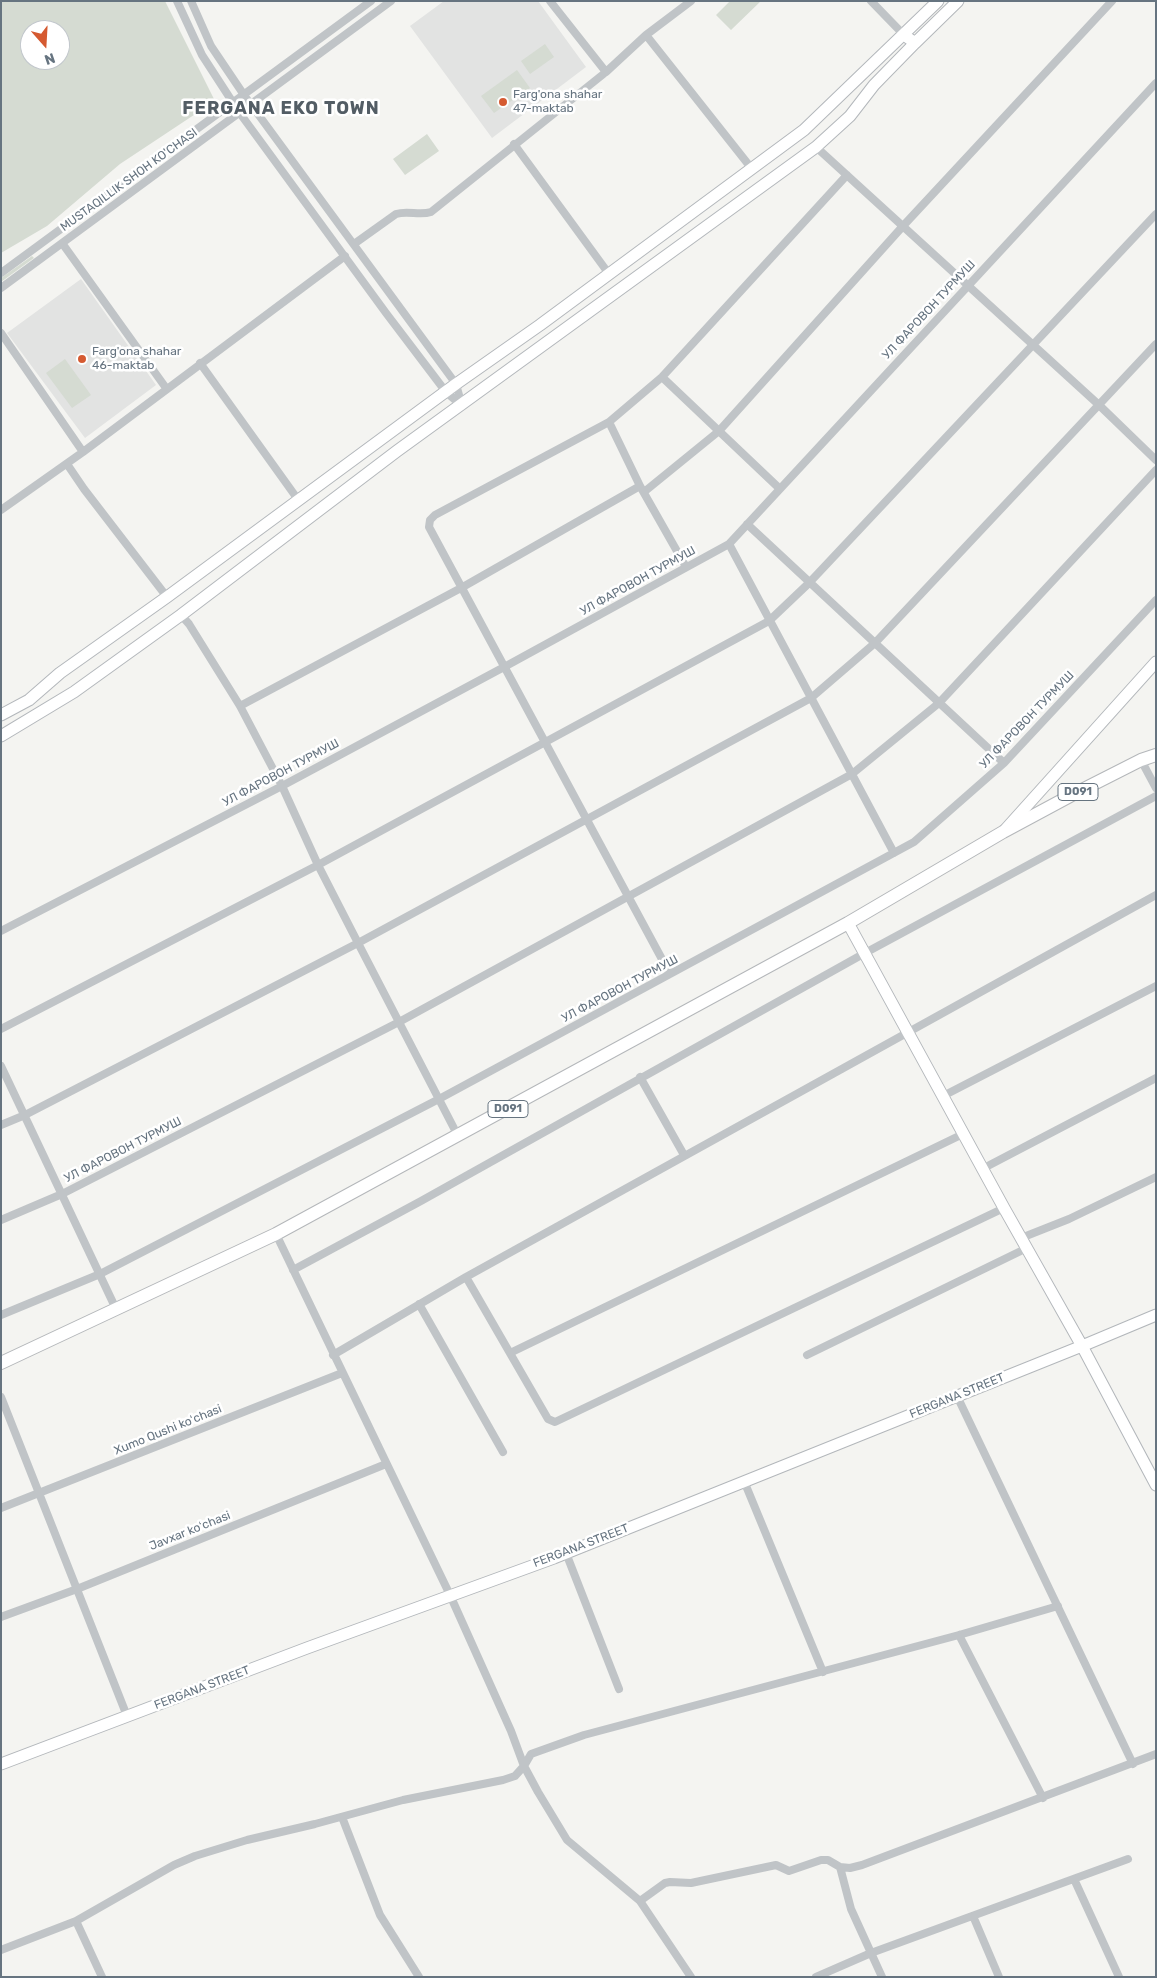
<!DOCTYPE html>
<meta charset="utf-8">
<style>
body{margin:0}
#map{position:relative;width:1157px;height:1978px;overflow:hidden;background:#f4f4f1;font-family:Rubik,sans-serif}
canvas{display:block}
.frame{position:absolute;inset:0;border:2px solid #667480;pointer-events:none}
.north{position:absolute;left:20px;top:20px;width:50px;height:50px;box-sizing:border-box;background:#fff;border:1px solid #c2c7cc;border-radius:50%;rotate:161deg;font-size:14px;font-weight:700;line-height:20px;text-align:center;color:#667480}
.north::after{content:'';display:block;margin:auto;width:18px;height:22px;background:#d55a31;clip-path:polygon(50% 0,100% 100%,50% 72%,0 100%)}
</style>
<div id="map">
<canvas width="1157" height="1978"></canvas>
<div class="frame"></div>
<div class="north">N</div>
</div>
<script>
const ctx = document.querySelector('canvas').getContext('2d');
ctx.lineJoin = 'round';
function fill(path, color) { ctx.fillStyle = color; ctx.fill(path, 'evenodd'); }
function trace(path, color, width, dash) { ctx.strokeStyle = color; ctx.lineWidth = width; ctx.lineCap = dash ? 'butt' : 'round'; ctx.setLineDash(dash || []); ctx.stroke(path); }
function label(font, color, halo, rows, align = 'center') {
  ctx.font = font + ' Rubik,sans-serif'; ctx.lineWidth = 5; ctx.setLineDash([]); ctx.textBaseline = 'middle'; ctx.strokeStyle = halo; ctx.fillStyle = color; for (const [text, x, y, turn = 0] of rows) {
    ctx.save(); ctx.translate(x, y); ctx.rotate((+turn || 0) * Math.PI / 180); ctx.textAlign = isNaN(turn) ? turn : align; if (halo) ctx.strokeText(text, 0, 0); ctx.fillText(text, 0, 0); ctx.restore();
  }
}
const built = new Path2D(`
 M444 1H538L586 67 492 138 410 26Z
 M81 279 156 385 85 438 7 333Z`);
const green = new Path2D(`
 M1 1H165L215 101 120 164 47 226 1 253ZM30 30H60V60H30Z
 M730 1H761L731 30 716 15Z
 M545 44 554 57 530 74 521 61Z
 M517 70 530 88 494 113 481 96Z
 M427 134 439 151 405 175 393 159Z
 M32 256 34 258 1 282V278Z
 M65 359 91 395 72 408 46 373Z`);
const street = new Path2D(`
 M177 1 202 55 239 112 386 313 446 392 462 406 456 384 244 95 211 46 191 1
 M871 1 904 35
 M646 35 752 169
 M606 72 646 35 691 1
 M514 144 609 274
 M816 147 1099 405 1156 460
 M62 243 166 388
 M354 244 396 214C408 210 419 216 431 212L606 72 550 1
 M1 273 371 1
 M1 288 391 1
 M1 333 83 452 1 510
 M200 363 299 501
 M662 377 780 489
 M609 422 640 486 686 567
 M83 452 345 256
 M67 464 84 489 167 597
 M644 492 719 431 903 226 1112 1
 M747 524 1004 763
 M729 544 894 853
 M181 615 189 624 240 706 282 786 318 865 358 943 458 1136
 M240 706 461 588 640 486
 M1141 760 1156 788
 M1 931 282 786 506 666 729 544 1156 83
 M670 974 429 527 430 520 435 515 609 422 662 377 847 175
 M1 1029 318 865 769 621 809 583 1156 214
 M1 1066 116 1309
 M640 1077 684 1155
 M943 1096 1156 986
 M1 1125 25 1115 358 943 811 698 875 643 1156 344
 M982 1169 1156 1078
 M1 1220 62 1194 399 1022 852 774 939 703 1156 470
 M276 1234 450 1595 511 1731 524 1766 538 1792 567 1840 640 1901 691 1977
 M1021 1238 1069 1219 1156 1177
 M293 1270 421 1201 865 953 1156 796
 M466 1277 548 1419 555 1422 1004 1208
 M419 1304 503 1452
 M1 1315 100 1274 439 1099 914 842 1004 763 1156 600
 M510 1353 963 1134
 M333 1355 466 1277 1156 895
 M807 1355 1027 1248
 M957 1396 1133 1764
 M1 1397 127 1716
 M744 1481 823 1672
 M1 1508 342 1373
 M566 1553 619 1689
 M1 1617 77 1589 386 1464
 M959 1635 1043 1798
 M342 1817 380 1915 419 1977
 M840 1867 851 1909 882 1977
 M1074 1879 1119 1977
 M640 1901 665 1883 670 1882 691 1883 776 1865 789 1871 821 1860H828L840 1867 850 1868 862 1865 1156 1754
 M973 1916 999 1977
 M76 1921 102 1977
 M1 1950 76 1921 174 1865 195 1856 247 1840 315 1824 403 1800 503 1780 515 1776 524 1766 531 1754 584 1735 959 1635 1058 1606
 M816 1977 871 1953 1128 1859`);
const secondary = new Path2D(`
 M915 43 958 1
 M1 715 29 700 60 673 167 597 456 384 540 325 804 130 938 1
 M1 736 74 692 181 615 397 451 816 147 850 116 874 85 915 43 904 35
 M1005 830 1156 662
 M848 923 1004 1208 1082 1346 1156 1485
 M1 1764 307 1648 554 1558 1082 1346 1156 1315`);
const primary = new Path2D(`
 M1 1363 276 1234 848 923 1003 832 1070 796 1141 760 1156 755`);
const markers = [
 [503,102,5,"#d55a31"],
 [82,359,5,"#d55a31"]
];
const shields = [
 [1078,792,40],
 [508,1109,40]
];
const shieldNames = [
 ["D091",1078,792],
 ["D091",508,1109]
];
const poiNames = [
 ["Farg'ona shahar",513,95],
 ["47-maktab",513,109],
 ["Farg'ona shahar",92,352],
 ["46-maktab",92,366]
];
const streetNames = [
 ["MUSTAQILLIK SHOH KO'CHASI",129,180,-36],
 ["УЛ ФАРОВОН ТУРМУШ",929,310,-47],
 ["УЛ ФАРОВОН ТУРМУШ",638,581,-29],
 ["УЛ ФАРОВОН ТУРМУШ",1027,720,-46],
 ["УЛ ФАРОВОН ТУРМУШ",281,773,-28],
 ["УЛ ФАРОВОН ТУРМУШ",620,989,-28],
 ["УЛ ФАРОВОН ТУРМУШ",123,1150,-27],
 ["FERGANA STREET",957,1396,-22],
 ["Xumo Qushi koʻchasi",168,1430,-22],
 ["Javxar koʻchasi",190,1531,-22],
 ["FERGANA STREET",581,1546,-21],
 ["FERGANA STREET",202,1688,-21]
];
const districtNames = [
 ["FERGANA EKO TOWN",281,109]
];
fill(built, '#e2e3e2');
fill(green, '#d5dbd2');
trace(secondary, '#b3b7bb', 13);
trace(primary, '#b4b7ba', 14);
trace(street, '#c0c4c7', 8);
trace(secondary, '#fff', 11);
trace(primary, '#fff', 12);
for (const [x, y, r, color] of markers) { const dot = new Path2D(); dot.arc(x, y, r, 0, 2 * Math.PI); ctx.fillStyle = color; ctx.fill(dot); trace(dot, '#fff', 2); }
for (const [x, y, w] of shields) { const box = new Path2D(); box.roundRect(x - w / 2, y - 8.5, w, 17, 4); ctx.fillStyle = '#fff'; ctx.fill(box); trace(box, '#667480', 1); }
label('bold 11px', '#667480', null, shieldNames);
label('12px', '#667480', '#fff', poiNames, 'left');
label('12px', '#667480', '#fff', streetNames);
ctx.letterSpacing = '1px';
label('bold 18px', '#535d65', '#fff', districtNames);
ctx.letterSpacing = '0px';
</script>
